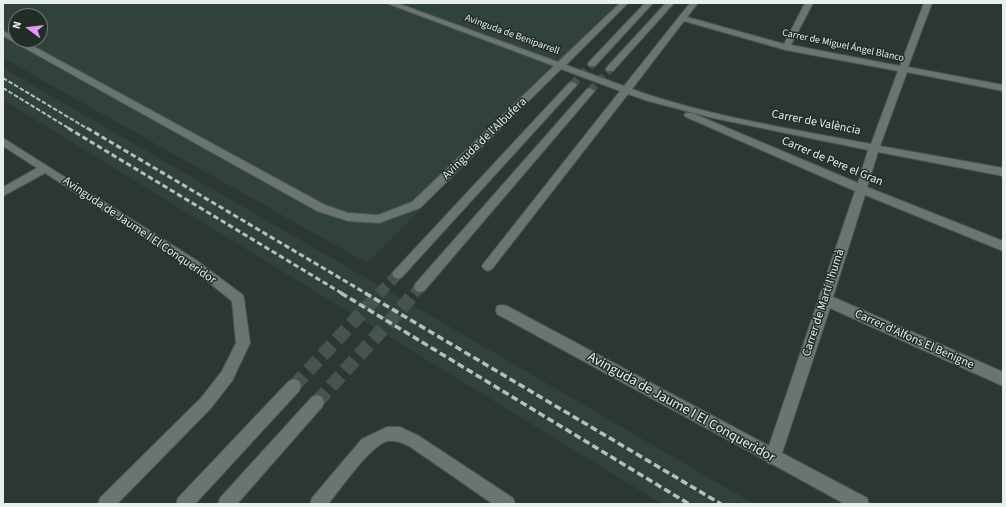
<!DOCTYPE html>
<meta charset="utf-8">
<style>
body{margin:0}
#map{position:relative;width:1006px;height:507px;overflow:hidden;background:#2c3732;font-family:"Source Sans 3",sans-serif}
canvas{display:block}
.frame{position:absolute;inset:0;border:4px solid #e8efec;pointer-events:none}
.north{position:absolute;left:8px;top:8px;width:40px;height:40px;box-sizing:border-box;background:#232d28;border:1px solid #727b76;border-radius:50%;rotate:285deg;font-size:11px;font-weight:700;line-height:16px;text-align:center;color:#e8efec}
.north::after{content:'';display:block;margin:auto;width:14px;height:18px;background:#dd99f3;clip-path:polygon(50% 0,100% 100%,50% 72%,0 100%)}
</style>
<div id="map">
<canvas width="1006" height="507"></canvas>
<div class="frame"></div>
<div class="north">N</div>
</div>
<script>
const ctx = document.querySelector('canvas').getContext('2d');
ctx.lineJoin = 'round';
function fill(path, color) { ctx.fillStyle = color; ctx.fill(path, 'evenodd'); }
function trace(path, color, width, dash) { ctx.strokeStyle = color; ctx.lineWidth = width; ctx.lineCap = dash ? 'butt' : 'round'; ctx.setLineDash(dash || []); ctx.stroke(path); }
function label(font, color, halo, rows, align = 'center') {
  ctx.font = font + ' "Source Sans 3",sans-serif'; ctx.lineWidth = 3; ctx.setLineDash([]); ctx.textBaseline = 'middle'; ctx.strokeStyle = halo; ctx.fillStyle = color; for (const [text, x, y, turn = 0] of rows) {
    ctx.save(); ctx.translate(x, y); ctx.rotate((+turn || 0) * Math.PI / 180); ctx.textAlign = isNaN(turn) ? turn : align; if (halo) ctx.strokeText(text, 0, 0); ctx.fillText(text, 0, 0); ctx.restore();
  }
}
const built = new Path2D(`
 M3 3H625L367 263 3 58ZM16 16H40V40H16Z
 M3 68 335 260 754 504H662L3 100Z`);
const minorTunnelFar2 = new Path2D(`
 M572 85 592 64
 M590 91 610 69`);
const minorTunnelFar1 = new Path2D(`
 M379 294 398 274
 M414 294 420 287`);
const minorTunnel = new Path2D(`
 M294 386 380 293
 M317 402 415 293`);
const minor = new Path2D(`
 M386 3H397L558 62 620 3H628L566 65 624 86 690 3H698L687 17 784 44 805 3H813L791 45 900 66 924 3H932L908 67 1003 85V91L907 72 880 146 1003 168V176L878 152 867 187 1003 241V251L865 195 833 297 1003 372V386L830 308 782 453 867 498 869 504H845L774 465 768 463 767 461 497 314 496 310 497 306 502 305 507 306 769 446 855 191 686 117 684 115 686 113H692L858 183 868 150 713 118 648 101 628 94 492 269 488 271 484 269 482 266 484 263 620 91 561 69 420 208 379 223 348 221 317 211 3 36V31L16 37V40H22L325 205 348 213 378 215 412 202 554 66ZM684 21 786 50 898 71 871 144C793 129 706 116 632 89Z
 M645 3H653L595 66H589L588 64 589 62Z
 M666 3H674L613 71H607L606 69 607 67Z
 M572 82 575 83 577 85 575 87 402 277 398 279 394 277 392 274 394 271 569 83Z
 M590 88 595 91 593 93 424 291 420 292 416 291 414 287 416 283 587 89Z
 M3 138 196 260 243 295 244 299 250 343 232 381 211 408 117 504H98L100 498 201 398 222 371 236 343 232 301 188 266 45 173 3 196V187L37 168 3 146Z
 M294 379 299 381 301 386 299 391 195 504H176L178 498 289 381Z
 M317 395 322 397 324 402 322 407 237 504H218L220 498 312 397Z
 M387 427H400L419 436 513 498 515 504H493L409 446C402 443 396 440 388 441 371 444 340 490 328 504H310L312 498 362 439Z`);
const railFar2 = new Path2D(`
 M3 78 88 129
 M3 88 70 129`);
const railFar1 = new Path2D(`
 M68 128 343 294
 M87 128 367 294`);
const rail = new Path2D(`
 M341 293 689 504
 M365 293 721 504`);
const farStreetnames = [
 ["Avinguda de Beniparrell",512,35,20],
 ["Carrer de Miguel Ángel Blanco",843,46,12]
];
const streetNames = [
 ["Carrer de València",816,123,11],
 ["Avinguda de l'Albufera",485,139,-44],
 ["Carrer de Pere el Gran",832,162,23],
 ["Avinguda de Jaume I El Conqueridor",139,231,34],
 ["Carrer de Martí l'humà",824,303,-72],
 ["Carrer d'Alfons El Benigne",914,340,24]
];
const nearStreetnames = [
 ["Avinguda de Jaume I El Conqueridor",681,408,29]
];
fill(built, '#30423b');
trace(minorTunnelFar2, '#48534e', 8, [8, 4.5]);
trace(minorTunnelFar1, '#48534e', 11, [11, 5.5]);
trace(minorTunnel, '#48534e', 14, [14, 7]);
trace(minor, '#4c5451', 2);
fill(minor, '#6a7570');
trace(railFar2, '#b6bfbb', 2, [4.5, 2]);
trace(railFar1, '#b6bfbb', 3, [5.5, 3]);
trace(rail, '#b6bfbb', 3.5, [7, 3.5]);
label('10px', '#e8efec', '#232d28', farStreetnames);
label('12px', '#e8efec', '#232d28', streetNames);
label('14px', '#e8efec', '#232d28', nearStreetnames);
</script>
